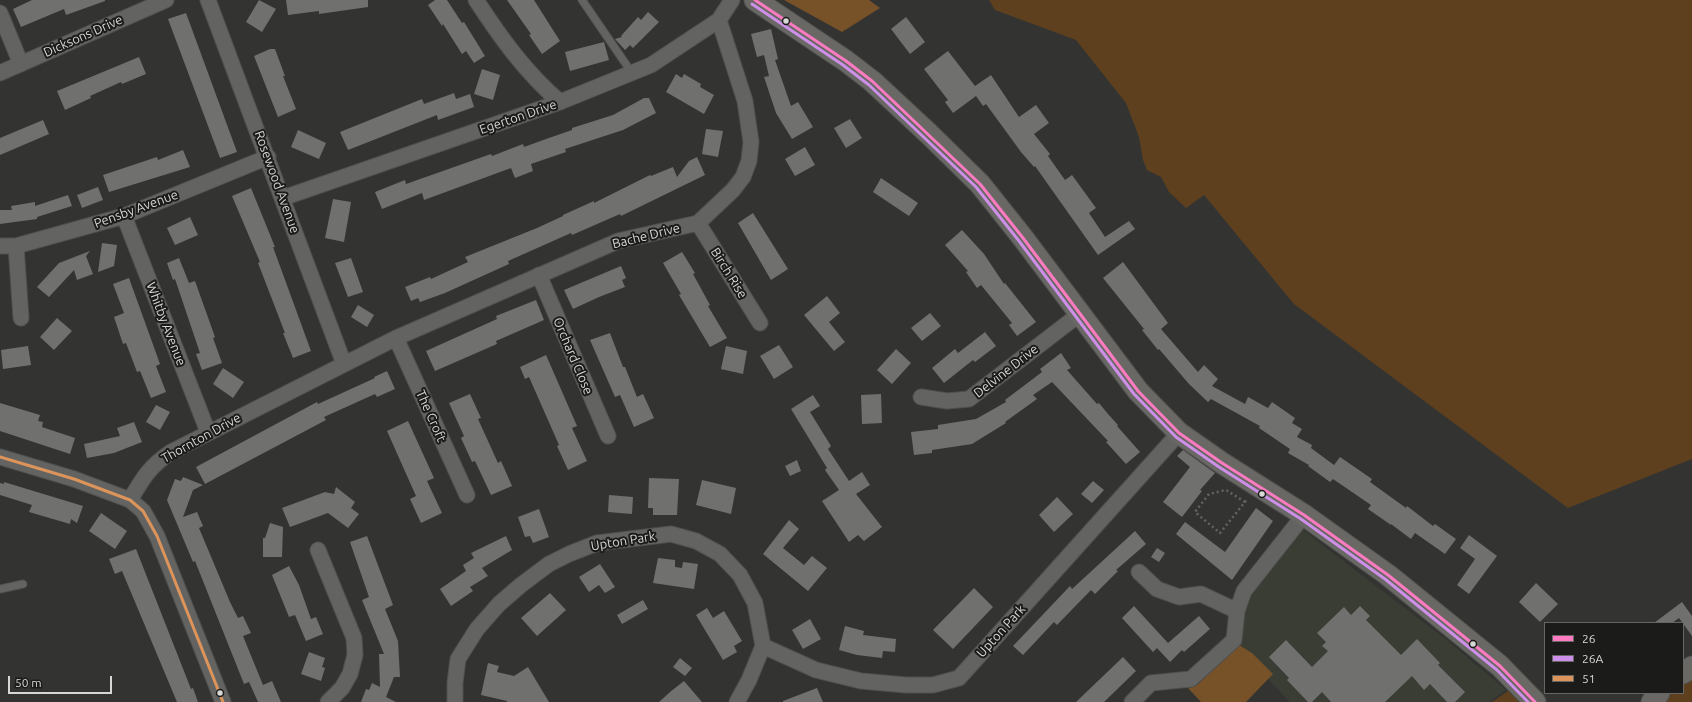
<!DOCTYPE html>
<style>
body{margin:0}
#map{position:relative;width:1692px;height:702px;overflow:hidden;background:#333432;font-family:Ubuntu,sans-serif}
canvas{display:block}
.legend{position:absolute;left:1544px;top:622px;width:140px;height:72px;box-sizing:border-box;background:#1b1c1a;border:1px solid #666765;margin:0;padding:5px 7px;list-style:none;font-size:12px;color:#d7d8d6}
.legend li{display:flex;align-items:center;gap:8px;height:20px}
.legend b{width:20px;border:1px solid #666765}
.scale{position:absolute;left:8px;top:676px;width:104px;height:18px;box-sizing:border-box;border:2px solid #d7d8d6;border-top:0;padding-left:5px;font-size:12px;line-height:14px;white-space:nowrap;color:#d7d8d6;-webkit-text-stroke:3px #1b1c1a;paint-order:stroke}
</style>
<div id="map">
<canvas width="1692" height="702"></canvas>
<ul class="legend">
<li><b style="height:5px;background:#fe7ac1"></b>26</li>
<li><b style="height:5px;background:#ce8fe9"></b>26A</li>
<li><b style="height:5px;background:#dc945b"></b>51</li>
</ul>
<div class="scale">50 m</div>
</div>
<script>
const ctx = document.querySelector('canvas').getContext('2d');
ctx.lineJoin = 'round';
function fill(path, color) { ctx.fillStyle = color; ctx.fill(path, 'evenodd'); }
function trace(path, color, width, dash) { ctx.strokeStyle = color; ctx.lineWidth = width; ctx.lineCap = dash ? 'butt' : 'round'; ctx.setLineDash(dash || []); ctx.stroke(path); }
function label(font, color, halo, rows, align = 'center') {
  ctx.font = font + ' Ubuntu,sans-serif'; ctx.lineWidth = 4; ctx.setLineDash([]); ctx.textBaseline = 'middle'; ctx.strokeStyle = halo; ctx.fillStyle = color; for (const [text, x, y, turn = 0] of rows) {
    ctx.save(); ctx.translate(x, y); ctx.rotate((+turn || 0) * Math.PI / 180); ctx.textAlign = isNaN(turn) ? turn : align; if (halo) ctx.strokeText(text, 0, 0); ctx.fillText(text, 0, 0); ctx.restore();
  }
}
const built = new Path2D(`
 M1303 530 1448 641 1506 690 1489 702H1290L1235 645 1247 597 1281 552Z`);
const green = new Path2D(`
 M989 0H1692V459L1568 508 1294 304 1204 195 1186 208 1169 192 1161 177 1147 170 1143 160 1139 137 1126 103 1076 40 995 10Z
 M1692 677V702H1658L1665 693H1683V682Z
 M1508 691 1519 702H1492Z`);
const forest = new Path2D(`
 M784 0H869L880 8 842 32Z
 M1239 645 1252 653 1273 674 1246 702H1201L1188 688 1197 685Z`);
const building = new Path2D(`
 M32 0H105V1L66 15 64 9 21 27 13 9Z
 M259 0 276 9 262 32 246 22Z
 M286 0H368V7L319 14V11L288 15Z
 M435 0H447L462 23 464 22 485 56 474 63 466 51 462 54 443 24 442 26 428 5Z
 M507 0H534L560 41 542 54 529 35 531 34Z
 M648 12 659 22 633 48 630 45 625 50 615 39 622 37 621 36 638 17 641 20Z
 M186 13 237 152 220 158 168 19Z
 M906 17 925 42 910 54 891 29Z
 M771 29 778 59 775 60 791 106 798 102 813 127 792 139 776 113 764 77 769 76 764 55 757 57 751 34Z
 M604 42 609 60 570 71 565 52Z
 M270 49H275L285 76H283L296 109 278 117 254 56Z
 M948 51 975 86 991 75 1019 117 1036 105 1049 123 1034 134 1050 154 1048 156 1065 180 1072 175 1096 208 1089 213 1105 237 1129 221 1135 229 1098 255 1035 166 1034 167 1021 152 986 104 983 106 976 96 953 113 945 102 948 100 924 69Z
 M139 57 146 74 122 84 121 82 90 96 91 98 65 110 57 91Z
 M482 69 500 75 493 100 474 94Z
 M676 74 682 78 684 74 701 84 700 87 714 95 704 114 666 92Z
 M454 93 456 99 470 94 474 107 438 120 437 115 348 150 340 132 422 99 424 104Z
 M644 98H649L656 113 623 130 565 149 566 152 531 164 533 171 515 178 511 168 424 200 422 193 382 209 375 192 405 180 406 184 491 154 492 156 523 144 524 147 546 139 572 130V128L613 115Z
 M850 119 862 138 846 148 834 128Z
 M43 120 49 134 0 155V138Z
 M706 129 723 131 718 157 702 154Z
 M298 130 326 143 319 159 291 147Z
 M805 147 815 165 795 176 785 159Z
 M183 150 190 167 109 192 103 175 157 157 158 160Z
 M697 157 705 175 621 216 620 214 572 235 571 233 508 261 509 264 445 293 420 302 418 298 411 301 405 287 430 277 431 279 468 262 465 257 537 228 563 216V215L594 201V203L650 175 651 176 673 167 677 177 689 161Z
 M881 178 918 203 909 216 873 192Z
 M98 187 103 200 82 208 77 195Z
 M251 188 275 247H273L311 351 293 358 283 333H285L258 263 260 262 232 196Z
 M68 195 72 206 37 217V219L0 224V210H12L11 206 35 202V206Z
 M333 199 351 202 344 242 325 238Z
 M753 213 788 269 771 280 738 223Z
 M190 217 198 235 175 245 167 228Z
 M962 230 984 254 1004 284 1005 283 1036 322 1017 336 1009 325 1012 323 981 285 977 288 966 272 968 271 945 245Z
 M102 243 117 245 114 266 98 272Z
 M90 251 86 256 93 274 77 280 74 270 49 297 37 287 59 263Z
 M682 252 695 273 693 274 710 305 708 306 727 338 710 347 679 295 681 294 663 263Z
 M179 258 189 283 195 281 215 337 213 338 222 363 202 370 196 354 200 353 175 279 173 280 167 263Z
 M351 258 363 292 348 297 335 263Z
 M1123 262 1168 323 1161 329 1198 372 1204 365 1218 379 1212 386 1245 404 1248 397 1268 408 1272 402 1295 418 1292 423 1302 429 1297 437 1312 445 1311 448 1334 465 1340 457 1372 479 1370 482 1406 508 1407 506 1433 526 1435 524 1456 539 1445 554 1415 533 1411 539 1391 524V525L1368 509 1371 505 1333 479 1330 482 1308 466 1309 465 1288 453 1290 449 1259 428 1260 426 1211 399 1208 402 1189 384 1159 349 1158 350 1142 330 1144 329 1103 278Z
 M621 266 626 278 622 280 625 287 599 297 573 309 564 290Z
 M129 278 160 364 156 366 166 392 151 398 140 371 137 372 126 343 123 344 114 317 124 313 113 284Z
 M827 296 840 313 829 322 845 342 834 351 804 315Z
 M536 300 544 320 496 341 497 344 435 371 426 351 497 319 496 316Z
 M358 305 374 315 367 327 351 317Z
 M930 313 941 326 922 341 911 328Z
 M57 318 72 331 54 350 40 337Z
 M985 332 996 346 975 362 973 360 944 383 932 368 955 349 958 353Z
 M610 333 623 367H625L637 397 643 394 654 418 634 427 620 395 615 397 590 340Z
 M779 345 793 367 774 379 760 356Z
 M28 346 31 365 3 369 1 350Z
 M726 346 747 351 743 374 721 369Z
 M896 349 911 363 892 384 877 370Z
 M1061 353 1071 368 1067 370 1097 404 1099 403 1108 414 1118 425 1117 426 1140 452 1126 464 1106 442 1108 441 1052 382 1033 395 1037 399 1005 422 1006 423 972 444 932 450V453L914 455 911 432 938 429V425L976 419 1006 402 1005 400 1042 372 1040 369Z
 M546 355 577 426 572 428 587 461 568 470 557 446 559 445 529 377 525 379 520 367Z
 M223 368 244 382 233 398 213 384Z
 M387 371 395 389 377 397 375 394 324 417 326 420 205 484 196 467 317 402 318 404 375 378 374 377Z
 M470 394 481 418 478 419 498 463 501 461 512 486 491 495 475 461 472 462 461 438 464 436 449 403Z
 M881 394 882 423 862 424 861 395Z
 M813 395 820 406 810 412 831 446 828 449 849 481 862 472 870 485 856 494 882 527 864 541 858 535 849 542 822 501 839 490 825 470 827 468 791 409Z
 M0 403 40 415 38 421 43 422 42 427 75 438 70 454 0 431Z
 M156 405 170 412 160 430 146 422Z
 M408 421 434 478 427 481 442 513 421 523 410 499 416 496 387 431Z
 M134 422 142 442 114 453 87 458 84 444 120 436 117 428Z
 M1183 450 1215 473 1200 490 1202 491 1182 517 1163 502 1190 467 1177 456Z
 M797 460 801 471 790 476 785 466Z
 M183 477 203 485 193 490 183 517 197 512 203 526 199 528 230 602 238 618 243 616 251 633 243 636 263 685 272 681 281 702H258L249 682 244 684 195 561 193 562 167 500 175 479 181 481Z
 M649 478 679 479 677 515H653V508H648Z
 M702 480 736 488 731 514 696 505Z
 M1093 481 1104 490 1092 503 1081 494Z
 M4 482 83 506 77 523 71 519 70 524 29 512 32 505 0 495V483L4 484Z
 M336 487 355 502 351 508 359 514 348 528 328 513 290 527 282 508 325 492 334 494Z
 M609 495 633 497 632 514 608 512Z
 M1057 497 1073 514 1054 532 1039 515Z
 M1256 508 1273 521 1232 580 1176 534 1185 522 1225 552Z
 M539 509 549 537 533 543 530 536 525 537 518 517Z
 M101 513 127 531 115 549 89 531Z
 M789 520 799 529 783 548 804 565 812 556 827 568 808 591 763 554Z
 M270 523 283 527 282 557H263V538H265Z
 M1135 531 1146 544 1116 570 1118 571 1095 594 1091 590 1057 625 1054 622 1023 655 1013 646 1070 586 1072 589Z
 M1469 535 1497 556 1469 594 1457 585 1475 559 1460 548Z
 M367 536 393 605 385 609 398 641 400 677H394L386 697 396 702H361L366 689 369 690 372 683 380 687 379 654H384L362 600 369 597 350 542Z
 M506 536 512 550 482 568 488 576 470 587 473 591 451 606 440 589 466 571 463 565 474 558 471 553Z
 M1157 548 1165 553 1159 562 1151 557Z
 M136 549 191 689 193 688 198 702H177L122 571 115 574 109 559Z
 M658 558 675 560V567L682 568 683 562 698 564 694 589 653 583Z
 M600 564 615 587 605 593 599 585 589 592 579 577Z
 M289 566 299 585 311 619 316 617 323 634 306 641 295 615 289 617 272 575Z
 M1536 583 1558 604 1540 622 1519 602Z
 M974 588 993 607 953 649 933 630Z
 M550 593 566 610 537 636 521 618Z
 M643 600 648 609 622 624 617 615Z
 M1682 602 1692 616V636L1679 618 1672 623H1654Z
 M1134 606 1168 643 1199 616 1210 629 1184 652 1182 650 1170 662 1157 648 1153 652 1122 618Z
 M1360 606 1370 616 1366 620 1401 655 1417 639 1440 663 1438 665 1465 692 1455 702H1447L1430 684 1424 690 1412 676 1385 702H1331L1322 692 1312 702H1308L1287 680 1289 678 1269 657 1286 640 1312 667 1328 651 1322 646 1326 642 1317 633 1344 607 1351 615Z
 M707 608 713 618 724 611 742 641 734 646 737 652 723 660 696 615Z
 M810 619 821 639 803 649 792 630Z
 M845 626 864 631 863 635 896 639 895 652 883 651 882 658 857 655 839 650Z
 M309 652 325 658 322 667 325 668 321 681 301 674Z
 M1123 657 1136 671 1104 702H1076Z
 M680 658 692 668 685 676 673 667Z
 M488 663 499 666 497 672 514 676 528 667 549 702H507V701L481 695Z
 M684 681 702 702H659L670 692Z
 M817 688 823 702H783V701Z`);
const path = new Path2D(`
 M1245 502 1226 490 1209 494 1195 512 1220 533 1245 502 1247 499`);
const lane = new Path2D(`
 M582 0 632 73
 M0 589 23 584`);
const street = new Path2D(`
 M208 0 344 364
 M476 0C501 38 525 72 560 102
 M0 13 21 64
 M0 73 166 0
 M283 198 560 102 651 65 719 20 732 0
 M124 216 208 432
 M698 223 760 323
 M0 246H16L124 216 268 157
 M16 246 21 318
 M539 275 608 436
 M396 338 467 495
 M921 397 947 401 969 399 1081 313
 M0 457 74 479 130 500 143 511 157 536 223 702
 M130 500C143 478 149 467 171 452L396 338 618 241 698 223 733 190 743 177 749 161 751 142 745 101 719 20
 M318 550 354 638 355 655 350 674 342 688 328 702
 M1139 572 1157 589 1179 597 1201 594 1237 611
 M763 646 816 670 861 681 906 685H933L959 678 1179 433
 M455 702V683L458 659 477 629 499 604 521 585 549 564 569 554 597 543 671 534 696 541 720 554 740 575 755 603 763 646 749 680 737 702
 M1132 702 1151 683 1191 679 1234 640 1237 611 1244 591 1304 515`);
const secondary = new Path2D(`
 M755 0 846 61 872 81 929 134 980 184 1023 238 1138 391 1179 433 1222 463 1304 515 1388 575 1500 666 1535 702
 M1683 673 1692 667
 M1652 702 1659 693`);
const bus1 = new Path2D(`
 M755 0 846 61 872 81 980 184 1023 238 1138 391 1179 433 1222 463 1304 515 1388 575 1500 666 1535 702`);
const bus2 = new Path2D(`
 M752 4 843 65 869 85 976 187 1019 241 1134 394 1176 437 1219 467 1301 519 1385 579 1497 670 1528 702`);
const bus3 = new Path2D(`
 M0 457 74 479 130 500 143 511 157 536 223 702`);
const markers = [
 [786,21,3.5,"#d7d8d6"],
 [1262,494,3.5,"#d7d8d6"],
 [1473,644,3.5,"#d7d8d6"],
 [220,693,3.5,"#d7d8d6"]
];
const streetNames = [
 ["Dicksons Drive",83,36,-24],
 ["Egerton Drive",518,117,-19],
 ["Rosewood Avenue",277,182,70],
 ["Pensby Avenue",136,209,-20],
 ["Bache Drive",646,236,-14],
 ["Birch Rise",729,273,58],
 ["Whitby Avenue",166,324,69],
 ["Orchard Close",573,356,67],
 ["Delvine Drive",1006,371,-38],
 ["The Croft",431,416,66],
 ["Thornton Drive",201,438,-29],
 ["Upton Park",623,541,-9],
 ["Upton Park",1001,631,-48]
];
fill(built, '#393d34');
fill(green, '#5e401f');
fill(forest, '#775127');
fill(building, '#70706f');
trace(lane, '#50514f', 9);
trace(street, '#50514f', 17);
trace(secondary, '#50514f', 23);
trace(path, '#636462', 2.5, [2, 3]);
trace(lane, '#636462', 7);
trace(street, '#636462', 15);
trace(secondary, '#696864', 21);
trace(bus1, '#fe7ac1', 3);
trace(bus2, '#ce8fe9', 3);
trace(bus3, '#dc945b', 3);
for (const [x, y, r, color] of markers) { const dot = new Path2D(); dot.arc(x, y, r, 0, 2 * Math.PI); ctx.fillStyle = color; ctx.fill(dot); trace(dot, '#1b1c1a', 1.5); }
label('13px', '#d7d8d6', '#1b1c1a', streetNames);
</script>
